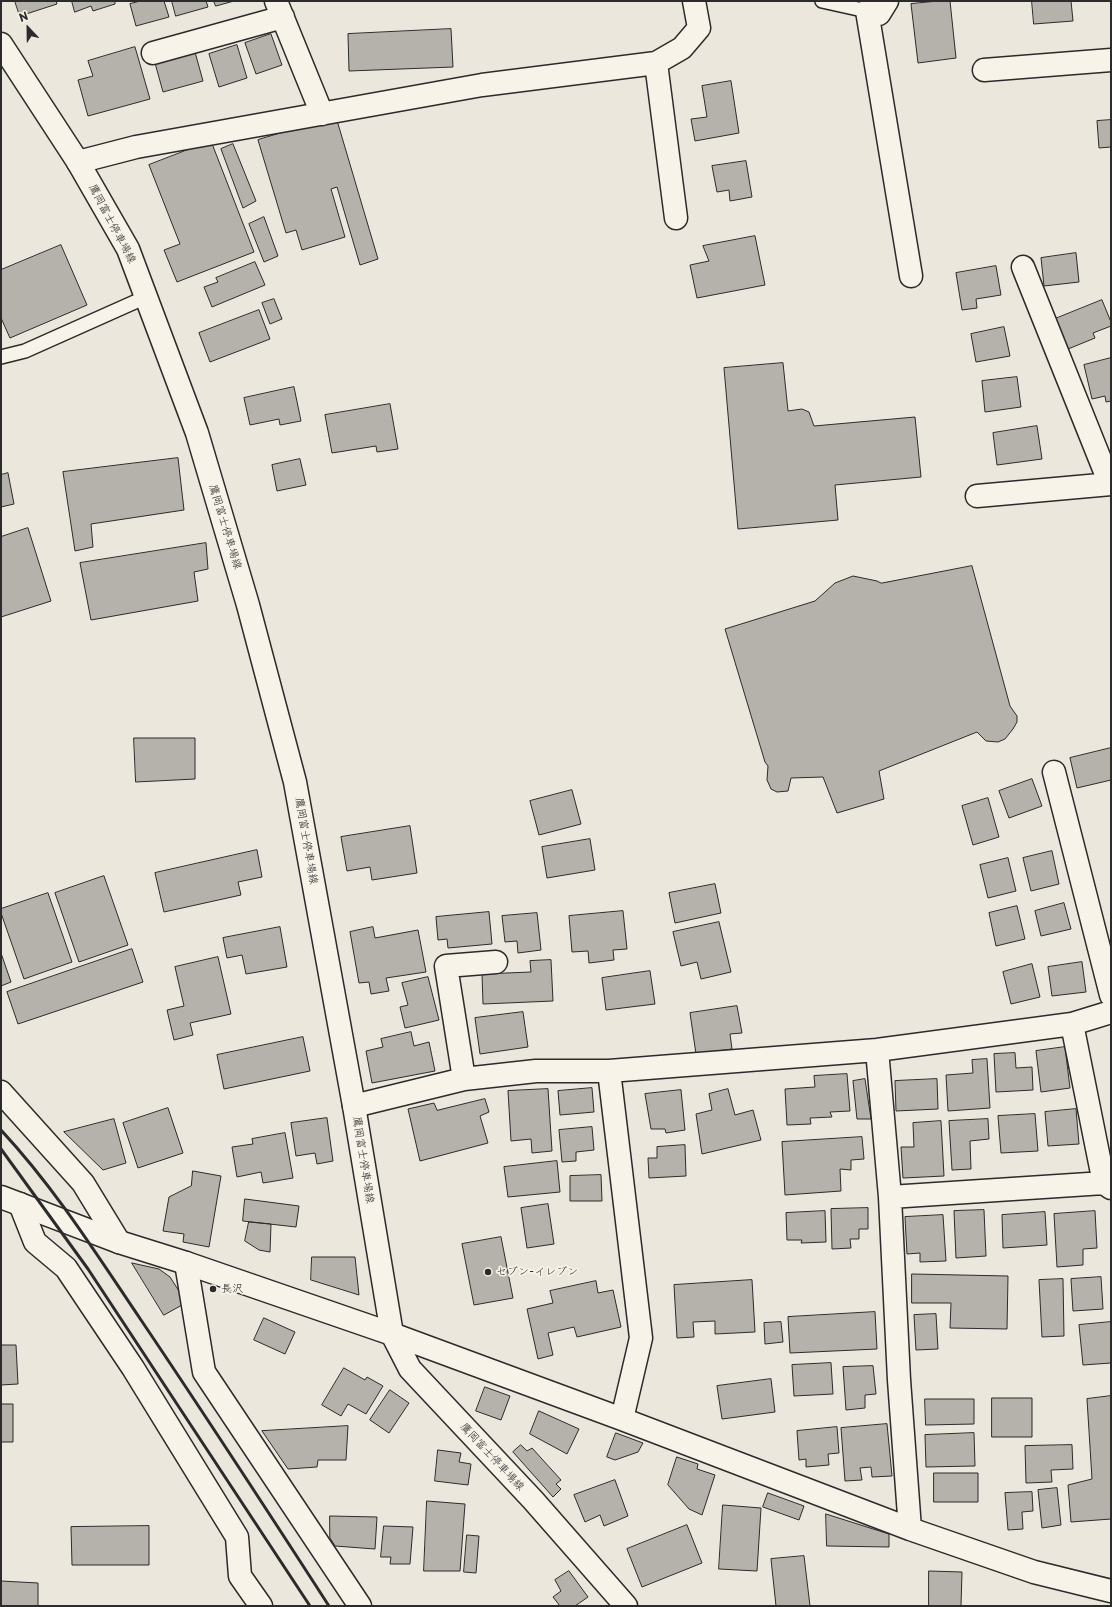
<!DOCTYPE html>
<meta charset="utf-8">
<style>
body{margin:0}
#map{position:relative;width:1112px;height:1607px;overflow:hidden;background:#ebe7dd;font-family:"Playpen Sans",sans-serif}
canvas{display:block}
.frame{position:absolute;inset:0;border:2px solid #2b2b2b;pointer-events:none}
.north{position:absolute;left:8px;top:8px;width:40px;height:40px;-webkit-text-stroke:3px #f7f3e8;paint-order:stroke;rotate:338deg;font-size:11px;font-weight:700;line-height:16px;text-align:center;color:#2b2b2b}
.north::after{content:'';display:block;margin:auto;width:14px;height:18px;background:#2b2b2b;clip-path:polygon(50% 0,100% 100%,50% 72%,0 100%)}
</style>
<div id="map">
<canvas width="1112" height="1607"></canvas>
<div class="frame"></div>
<div class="north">N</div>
</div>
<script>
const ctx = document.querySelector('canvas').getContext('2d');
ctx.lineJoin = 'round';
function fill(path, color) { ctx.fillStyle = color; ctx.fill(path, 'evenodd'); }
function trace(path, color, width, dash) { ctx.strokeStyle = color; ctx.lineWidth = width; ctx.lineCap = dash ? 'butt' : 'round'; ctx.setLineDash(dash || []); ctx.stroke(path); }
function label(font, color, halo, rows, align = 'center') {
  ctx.font = font + ' "Playpen Sans","Klee One",sans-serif'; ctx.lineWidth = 3.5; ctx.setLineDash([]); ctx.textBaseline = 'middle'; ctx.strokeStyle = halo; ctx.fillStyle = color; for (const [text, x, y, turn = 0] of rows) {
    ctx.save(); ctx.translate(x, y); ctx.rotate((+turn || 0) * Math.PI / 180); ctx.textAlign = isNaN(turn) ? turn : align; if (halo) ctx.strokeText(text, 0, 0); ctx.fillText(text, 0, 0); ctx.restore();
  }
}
const building = new Path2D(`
 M15 1H56L57 4 20 16Z
 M72 1H115V4L93 11 91 6 75 12Z
 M141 1H164L169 17 136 26 130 4Z
 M172 1H206L208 7 176 16Z
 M214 1H234L216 6Z
 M938 1H950L956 58 918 63 911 4Z
 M1032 1H1071L1073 21 1034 24Z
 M451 29 453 67 349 71 348 34Z
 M271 34 282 65 256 74 245 43Z
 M237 45 247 78 219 87 209 54Z
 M135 47 150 99 88 116 78 80 93 76 88 61Z
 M195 52 203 81 163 92 155 63Z
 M731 81 739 133 695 141 691 119 707 117 702 86Z
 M336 117 378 259 360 265 337 187 331 189 345 237 302 250 296 230 286 233 258 140Z
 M1111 120V147L1099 148 1097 121Z
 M211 141 254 252 177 282 164 250 180 244 149 165Z
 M233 144 256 201 243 208 221 149Z
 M746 161 752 197 730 201 729 190 717 192 712 166Z
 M264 217 278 256 264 262 249 224Z
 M755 236 765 285 697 298 690 265 709 261 703 246Z
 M61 245 87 305 10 338 1 318V270Z
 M1076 253 1079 282 1044 286 1041 258Z
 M255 262 265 285 212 307 204 287 218 282 216 278Z
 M996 266 1001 295 976 299 977 308 962 310 956 273Z
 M274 299 282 319 270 324 262 303Z
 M1102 300 1111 322V326L1093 333 1095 338 1068 349 1055 319Z
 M259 310 270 339 210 362 199 333Z
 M1004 327 1010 356 976 362 971 334Z
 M1111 358V401L1106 402 1105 396 1092 399 1084 365Z
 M783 363 788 411 802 409 809 412 814 426 915 417 921 477 835 485 838 520 738 529 724 368Z
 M1017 377 1021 407 985 412 982 381Z
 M294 387 301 421 280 425 279 419 250 425 244 398Z
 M390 404 398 449 377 452 376 446 332 453 325 415Z
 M1037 426 1042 459 997 465 993 433Z
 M178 458 184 510 91 524 93 547 75 551 63 472Z
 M300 459 306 485 277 491 272 465Z
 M8 473 14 504 1 507V475Z
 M28 528 51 601 1 617V537Z
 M206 543 208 569 194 572 198 601 91 620 80 563Z
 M972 566 1010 706 1017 716V722L1013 729 1005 739 998 742 986 741 977 732 879 771 884 799 837 813 823 777 791 778 788 791 777 792 771 789 767 780 768 766 765 762 725 629 815 601 835 583 853 576 877 581 881 583Z
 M134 738H195V779L136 782Z
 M1111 748V780L1077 788 1070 758Z
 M1032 779 1042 806 1009 818 999 791Z
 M572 790 581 824 539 835 530 801Z
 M988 798 999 837 973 845 962 806Z
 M410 826 417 873 372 880 370 867 347 871 341 837Z
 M590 839 595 870 547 878 542 847Z
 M257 850 262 877 238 882 241 895 164 912 155 873Z
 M1052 851 1059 884 1031 891 1023 858Z
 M1008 858 1016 891 988 898 980 865Z
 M104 876 128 945 79 962 55 893Z
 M715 884 721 913 675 923 669 893Z
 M48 893 72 962 24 979 1 913V909Z
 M1064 903 1071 929 1041 936 1035 911Z
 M1017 906 1025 939 996 946 989 913Z
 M623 911 627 949 613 950 614 960 589 963 588 951 572 952 569 916Z
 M489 912 492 944 448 948 447 939 438 940 436 917Z
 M537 913 541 950 518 953 517 941 505 942 502 916Z
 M719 922 731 972 701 979 697 962 681 966 673 932Z
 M280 927 287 967 246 974 242 955 227 958 223 938Z
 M373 927 375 938 418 930 426 972 386 978 389 991 371 994 369 982 359 983 350 932Z
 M132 949 143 982 18 1024 7 992Z
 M1 953 11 982 1 986Z
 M218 957 231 1014 190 1023 193 1035 174 1040 167 1010 184 1006 175 967Z
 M551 960 553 1001 483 1004 482 974 531 972 530 961Z
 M1082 962 1086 992 1052 996 1048 967Z
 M1032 964 1040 997 1011 1004 1003 972Z
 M650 971 655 1004 606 1010 602 978Z
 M428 977 439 1020 405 1028 400 1007 408 1005 402 983Z
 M737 1006 742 1033 730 1034 732 1049 696 1054 690 1013Z
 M523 1012 528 1047 480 1054 475 1018Z
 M411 1032 414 1046 429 1042 435 1071 372 1083 366 1051 383 1047 381 1039Z
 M303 1037 310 1071 224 1089 217 1055Z
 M1065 1047 1070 1088 1041 1092 1036 1051Z
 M1015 1053 1016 1068 1032 1067 1033 1090 996 1092 994 1054Z
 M987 1059 990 1108 948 1111 946 1075 973 1073 972 1060Z
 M847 1074 850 1111 830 1112 832 1117 810 1118 811 1124 787 1125 785 1089 815 1087 814 1076Z
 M865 1079 871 1119H857L853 1081Z
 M937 1079 938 1109 896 1111 895 1081Z
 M592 1088 594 1112 560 1115 558 1091Z
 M548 1089 552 1151 532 1153 531 1139 511 1141 508 1091Z
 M728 1089 735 1115 753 1110 761 1140 702 1154 696 1114 712 1110 709 1094Z
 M681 1090 685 1130 666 1133 665 1129H651L645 1094Z
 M485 1099 489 1112 480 1116 488 1143 420 1161 408 1109 434 1103 437 1110Z
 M168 1108 183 1153 138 1168 123 1123Z
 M1076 1109 1079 1144 1048 1146 1045 1112Z
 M1035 1114 1038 1151 1001 1153 998 1116Z
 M327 1118 333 1161 317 1164 315 1153 296 1156 291 1123Z
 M114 1119 126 1163 103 1170 64 1132Z
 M988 1119 989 1139 970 1141 971 1169 952 1170 949 1121Z
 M941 1121 944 1176 903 1178 901 1147H914L913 1123Z
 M592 1127 594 1150 576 1152V1161L562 1162 559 1130Z
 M285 1133 293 1178 263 1183 261 1172 237 1177 232 1147 253 1144 252 1139Z
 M862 1137 864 1159 851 1160V1170L840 1169 841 1191 785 1195 782 1142Z
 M685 1145 686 1176 649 1178 648 1158H657V1147Z
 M557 1161 560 1192 508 1197 504 1167Z
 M193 1171 221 1176 209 1247 183 1242 184 1234 163 1231 169 1197 191 1186Z
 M601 1175 602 1201H570V1176Z
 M245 1199 299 1206 296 1227 243 1221Z
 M548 1204 554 1244 527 1248 521 1208Z
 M868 1208V1229H859V1239H850L851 1248 832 1249 831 1209Z
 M984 1210 986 1256 956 1258 954 1211Z
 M825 1211 826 1242 801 1243 802 1240H787L786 1213Z
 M1095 1211 1097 1248 1083 1249V1265L1057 1267 1054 1214Z
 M1045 1212 1047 1245 1003 1248 1002 1215Z
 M943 1215 946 1261 920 1262V1253L907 1254 905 1217Z
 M249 1222 271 1224 270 1252 259 1250 245 1241Z
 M501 1237 513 1298 474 1305 462 1244Z
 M312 1257H355L359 1295 311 1280Z
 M132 1263 159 1269 170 1277 179 1291 182 1305 164 1315Z
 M912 1274 1008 1276 1007 1329 950 1328 951 1303H912Z
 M1101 1277 1103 1309 1073 1311 1071 1279Z
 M1063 1279 1064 1336 1042 1337 1039 1280Z
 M752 1280 755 1332 715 1334V1321L693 1322 694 1337 677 1338 674 1285Z
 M596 1281 598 1293 613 1290 621 1327 577 1337 574 1327 548 1333 553 1355 538 1359 527 1309 553 1303 550 1291Z
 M875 1312 877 1349 790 1353 788 1317Z
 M936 1314 938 1349 916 1350 914 1315Z
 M264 1318 295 1332 285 1354 254 1340Z
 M781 1322 783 1342 765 1344 764 1323Z
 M1111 1322V1363L1083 1365 1079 1325Z
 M1 1345H16L18 1384 1 1385Z
 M831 1363 833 1394 794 1396 792 1365Z
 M873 1366 876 1394 865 1395V1408L846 1410 843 1367Z
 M344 1368 365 1380 367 1377 383 1386 366 1414 348 1404 341 1416 322 1405Z
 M771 1379 775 1412 722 1419 717 1386Z
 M485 1387 510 1396 501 1420 476 1411Z
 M390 1390 409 1403 389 1433 370 1420Z
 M1111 1396V1519L1071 1522 1068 1485 1092 1479 1087 1399Z
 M992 1398H1032V1437H992Z
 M925 1399H974V1424L926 1425Z
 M1 1404H13V1442H1Z
 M539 1411 579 1429 567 1454 530 1434Z
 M887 1424 892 1476 872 1477 871 1467 860 1468 862 1480 845 1481 841 1428Z
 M348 1426 346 1460H318L317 1467 288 1469 262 1431Z
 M837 1427 839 1453 828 1454 829 1465 806 1467V1459L799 1460 797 1431Z
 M616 1433 643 1443 638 1452 615 1460 607 1457Z
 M974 1433 975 1466 926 1467 925 1435Z
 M521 1445 527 1451 532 1448 561 1480 556 1484 561 1489 553 1497 513 1452Z
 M1072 1445 1073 1469 1051 1470 1052 1482 1026 1483 1025 1446Z
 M438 1450 461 1453 459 1462 471 1464 468 1485 435 1481Z
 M677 1457 698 1464 697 1469 715 1475 702 1515 689 1509 668 1485Z
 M934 1473H978V1502H934Z
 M615 1480 628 1516 604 1526 600 1515 585 1522 574 1495Z
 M1057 1488 1061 1525 1042 1528 1038 1490Z
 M1032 1492 1033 1511 1022 1512 1023 1529 1008 1530 1005 1493Z
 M768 1493 804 1506 799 1520 763 1507Z
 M427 1501 465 1504 460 1571H424Z
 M723 1505 761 1508 757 1571 719 1569Z
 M826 1514 889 1534V1547L827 1546Z
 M330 1516 377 1517 375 1549 335 1546 330 1538Z
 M687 1525 702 1563 642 1587 627 1549Z
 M149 1526V1565H72L71 1527Z
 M384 1526 413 1527 410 1564H390L391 1557H381Z
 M467 1535 479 1536 476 1573 464 1572Z
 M804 1556 810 1606H776L771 1559Z
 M569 1571 588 1597 575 1606H560L553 1597 561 1591 555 1580Z
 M929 1571 962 1572 961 1606H929Z
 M1 1581 38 1583V1606H1Z`);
const service = new Path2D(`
 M822 1 867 11
 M1 357 25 351 146 297`);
const minor = new Path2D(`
 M276 1 322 114
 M887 1 879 14 867 11 911 276
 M153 53 283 17
 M656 63 676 218
 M984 70 1111 60
 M78 162 136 147 482 85 656 63 682 48 699 28 694 1
 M1023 267 1110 484
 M977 496 1111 484
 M1054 772 1111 995
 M1072 1024 1104 1183
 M877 1050 890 1197 899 1380 910 1529
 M609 1071 641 1338 622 1419
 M464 1079 446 966 496 962
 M1 1092 83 1183 119 1242
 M354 1106 464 1079 536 1071H609L877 1050 1072 1024 1111 1012
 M890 1197 1104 1183 1111 1188
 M20 1204 35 1242 66 1268 133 1368 237 1537 240 1576 261 1606
 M186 1263 204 1372 360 1606
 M392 1334 622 1419 910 1529 1034 1572 1111 1591`);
const tertiary = new Path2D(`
 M1 1197 119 1242 186 1263 392 1334`);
const secondary = new Path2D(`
 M1 44 78 162 128 249 197 433 248 605 295 782 354 1106 392 1334 410 1369 533 1500 626 1606`);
const rail = new Path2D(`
 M1 1130C55 1188 97 1255 141 1320 205 1415 267 1510 329 1606
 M1 1149 88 1269 310 1606`);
const markers = [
 [488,1272,4,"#2b2b2b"],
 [213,1289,4,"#2b2b2b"]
];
const streetNames = [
 ["鷹岡富士停車場線",112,224,62],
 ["鷹岡富士停車場線",225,527,73],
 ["鷹岡富士停車場線",306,841,80],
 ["鷹岡富士停車場線",363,1160,81],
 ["鷹岡富士停車場線",492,1457,47]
];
const poiNames = [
 ["セブン-イレブン",496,1272],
 ["長沢",221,1289]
];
fill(building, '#b5b2ab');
trace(building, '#2b2b2b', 1);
trace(service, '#2b2b2b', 16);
trace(minor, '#2b2b2b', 25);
trace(tertiary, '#2b2b2b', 25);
trace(secondary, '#2b2b2b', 25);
trace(service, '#f7f3e8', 13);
trace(minor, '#f7f3e8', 22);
trace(tertiary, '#f7f3e8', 22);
trace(secondary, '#f7f3e8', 22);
trace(rail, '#2b2b2b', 3);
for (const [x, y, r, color] of markers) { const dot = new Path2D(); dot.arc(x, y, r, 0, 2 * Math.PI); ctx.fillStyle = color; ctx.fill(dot); trace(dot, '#f7f3e8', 1.5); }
label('11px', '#2b2b2b', '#f7f3e8', streetNames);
label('11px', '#2b2b2b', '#f7f3e8', poiNames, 'left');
</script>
